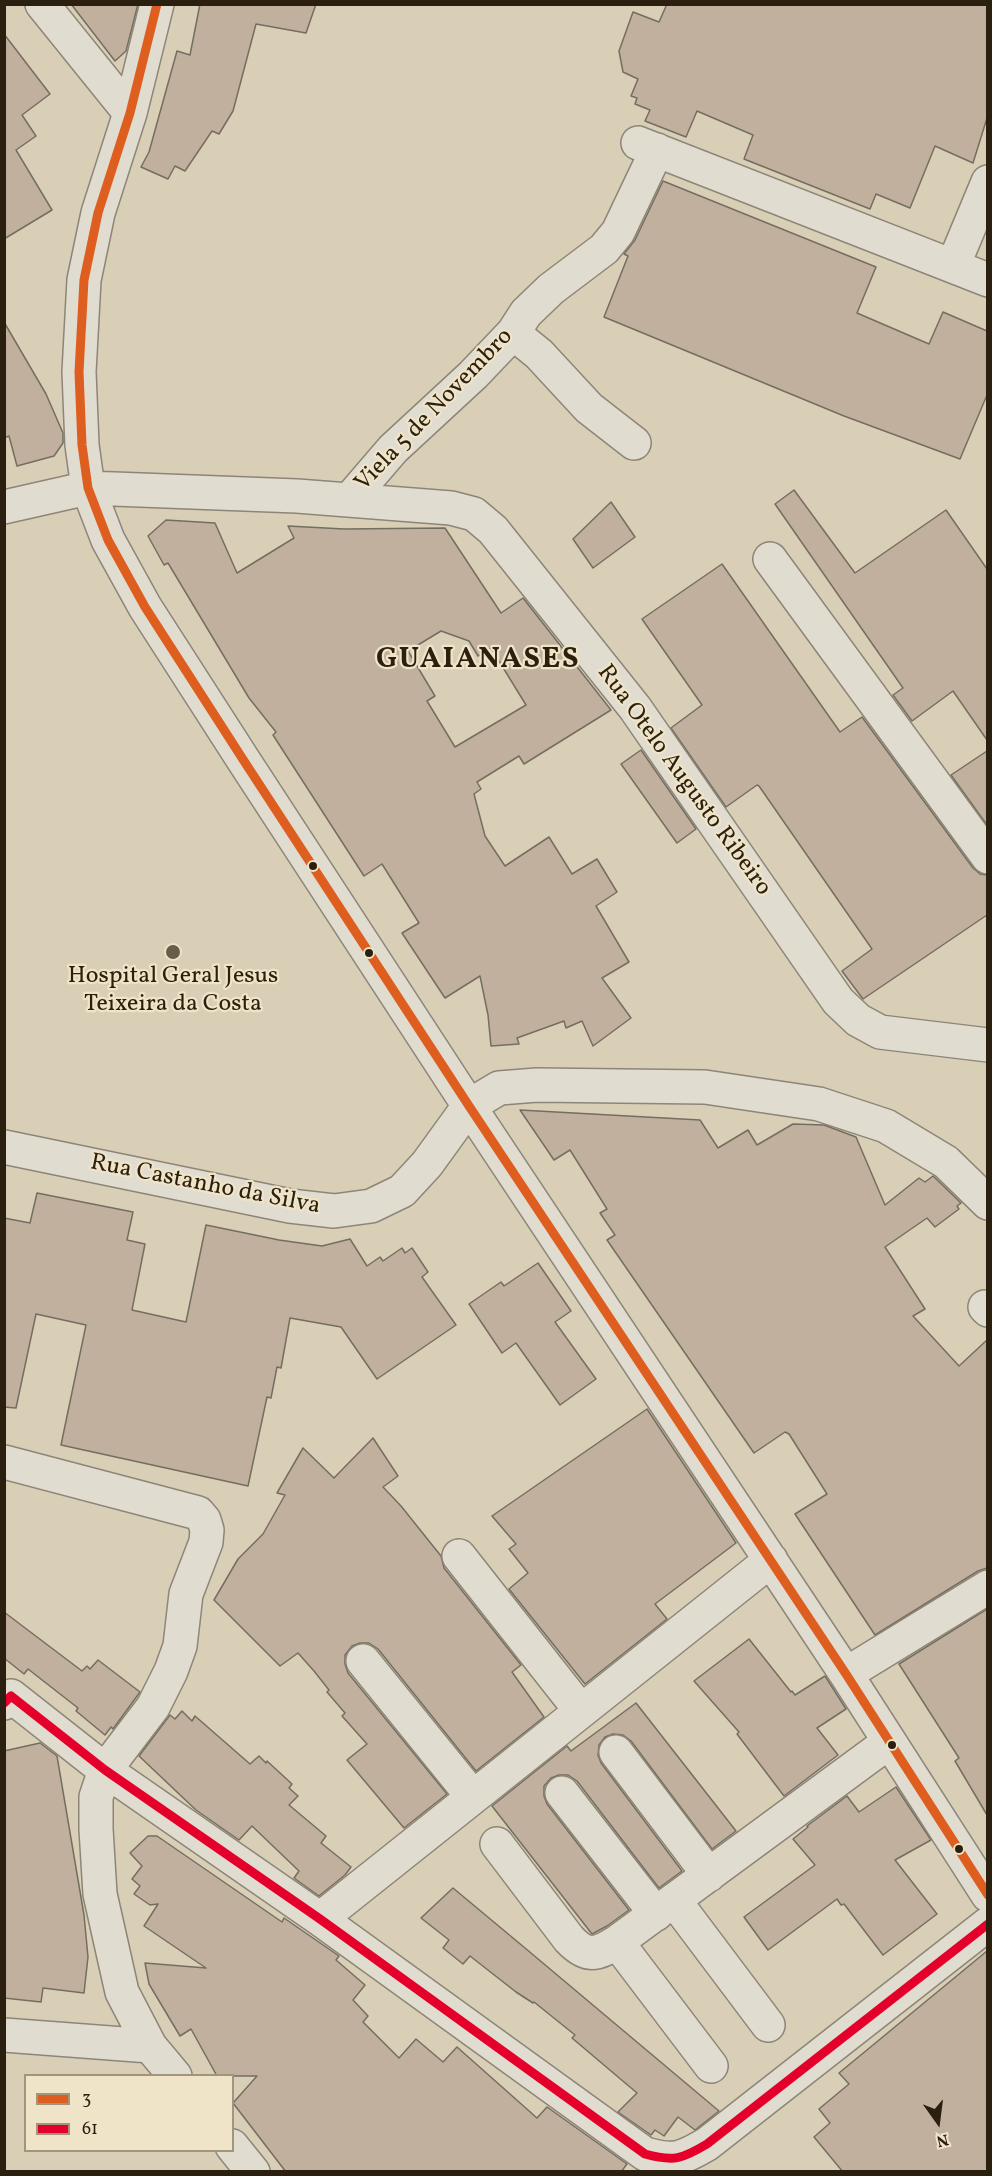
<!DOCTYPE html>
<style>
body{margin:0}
#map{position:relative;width:992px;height:2176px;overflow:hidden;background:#d9cfb7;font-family:Vollkorn,serif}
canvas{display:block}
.frame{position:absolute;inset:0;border:6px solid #2b1f0f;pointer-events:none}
.legend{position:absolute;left:24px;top:2074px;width:210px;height:78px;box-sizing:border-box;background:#efe4c7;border:2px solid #a1957d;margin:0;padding:8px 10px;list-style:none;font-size:18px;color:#2b1f0f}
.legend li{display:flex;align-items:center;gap:12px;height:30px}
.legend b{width:30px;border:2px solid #a1957d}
.north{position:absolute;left:908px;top:2092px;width:60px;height:60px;-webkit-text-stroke:4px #efe4c7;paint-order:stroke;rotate:166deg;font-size:16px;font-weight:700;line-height:24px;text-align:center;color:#2b1f0f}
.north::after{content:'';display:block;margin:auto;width:21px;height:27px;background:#2b1f0f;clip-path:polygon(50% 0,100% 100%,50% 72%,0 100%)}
</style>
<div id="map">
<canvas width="992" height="2176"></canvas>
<div class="frame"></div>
<ul class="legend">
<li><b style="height:8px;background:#de5e20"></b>3</li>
<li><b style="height:8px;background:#e4002b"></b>61</li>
</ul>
<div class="north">N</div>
</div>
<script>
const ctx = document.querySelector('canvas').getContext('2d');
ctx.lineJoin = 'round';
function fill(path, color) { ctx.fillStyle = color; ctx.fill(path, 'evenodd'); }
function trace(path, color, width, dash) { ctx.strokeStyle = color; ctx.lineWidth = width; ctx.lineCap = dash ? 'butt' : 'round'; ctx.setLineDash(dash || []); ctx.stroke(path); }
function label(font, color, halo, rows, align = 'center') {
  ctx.font = font + ' Vollkorn,serif'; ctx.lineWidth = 4.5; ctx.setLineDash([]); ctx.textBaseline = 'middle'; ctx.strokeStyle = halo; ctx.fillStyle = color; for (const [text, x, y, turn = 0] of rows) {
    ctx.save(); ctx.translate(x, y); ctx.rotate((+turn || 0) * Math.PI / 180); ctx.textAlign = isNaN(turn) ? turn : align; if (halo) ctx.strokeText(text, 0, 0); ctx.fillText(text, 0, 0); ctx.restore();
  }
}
const building = new Path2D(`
 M71 4H138L126 51 115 61Z
 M200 4H316L306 33 256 24 233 111 219 134 212 131 185 171 175 166 168 179 141 167 149 152 177 51 190 55Z
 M667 4H987V118L973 163 935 146 910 208 876 194 870 209 744 159 753 135 697 111 686 137 645 121 650 110 635 104 637 98 631 96 638 79 623 72 619 51 633 12 659 22Z
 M4 34 50 94 22 115 36 136 16 150 52 210 4 239Z
 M663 181 876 267 857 313 929 344 943 312 987 331V395L960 459 844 416 604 317 628 256 624 254 635 240Z
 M4 322 46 394 63 433V443L54 456 17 466 9 436 4 438Z
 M794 490 855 573 946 510 987 569V740L953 691 912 721 893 695 903 688 775 504Z
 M611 502 635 537 593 568 573 539Z
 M166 520 215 523 237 573 294 538 288 526 344 529 445 528 501 613 523 598 611 710 524 764 519 756 477 782 481 789 474 794 485 836 505 866 549 837 572 874 597 859 617 892 596 906 629 962 602 978 631 1018 593 1046 582 1021 566 1028 564 1021 517 1038 519 1044 491 1046 488 1015 480 976 445 998 402 933 419 923 382 864 364 876 273 735 276 732 249 698 168 563 164 565 148 536ZM441 631 469 641 478 656 491 648 526 705 455 747 427 701 435 696 408 651Z
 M722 564 840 732 862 717 973 868 980 874 987 875V915L863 999 842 971 872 949 759 786 757 785 726 807 671 728 702 705 642 619Z
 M641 750 696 829 677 843 621 764Z
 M987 751V825L951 775Z
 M520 1110 700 1120 718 1148 748 1130 757 1145 793 1124 824 1125 856 1137 885 1205 919 1178 925 1182 933 1176 961 1203 957 1206 959 1209 935 1227 927 1218 885 1247 925 1309 913 1316 959 1366 987 1340V1568L978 1571 875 1635 795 1514 827 1494 789 1434 785 1432 754 1453 607 1240 615 1235 600 1213 607 1209 570 1150 554 1160Z
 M37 1193 133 1212 127 1240 145 1244 132 1310 186 1322 206 1225 279 1240 322 1246 350 1239 367 1266 380 1257 383 1261 402 1248 405 1253 412 1248 428 1272 422 1277 456 1325 377 1379 341 1327 290 1318 281 1368 277 1367 271 1398 267 1397 248 1486 61 1445 86 1325 36 1314 16 1408 4 1407V1218L30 1223Z
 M538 1263 571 1311 555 1322 596 1379 560 1405 516 1343 502 1353 469 1304 501 1282 504 1286Z
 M647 1409 736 1543 655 1604 667 1619 585 1684 509 1589 528 1573 509 1549 516 1544 492 1516Z
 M373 1438 398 1476 383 1487 401 1506 441 1556 444 1568 521 1665 512 1672 544 1717 476 1771 378 1649 369 1643H360L352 1646 345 1655V1664L348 1673 447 1794 404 1828 347 1760 367 1744 342 1716 345 1713 327 1692 329 1690 314 1671 298 1653 280 1666 214 1600 238 1559 263 1534 285 1495 277 1493 303 1448 334 1478Z
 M987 1609V1815L955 1761 959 1758 899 1664Z
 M4 1612 82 1671 87 1666 90 1669 98 1660 140 1692 113 1729 111 1727 105 1735 76 1711 78 1708 28 1669 24 1674 4 1658Z
 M749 1639 791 1692 792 1691 795 1695 825 1676 846 1709 817 1728 838 1755 784 1796 737 1734 739 1732 694 1681Z
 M636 1703 736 1831 712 1849 631 1741 623 1735 613 1734 605 1737 599 1745 598 1755 601 1763 682 1871 659 1888 577 1781 568 1775H559L551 1778 544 1786V1796L547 1804 629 1910 607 1926 592 1934 492 1806 567 1746 571 1751Z
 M182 1711 192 1721 195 1716 250 1764 259 1756 266 1763 267 1761 292 1784 289 1788 298 1796 289 1805 326 1836 321 1843 351 1867 345 1875 319 1896 294 1878 299 1871 252 1826 239 1840 196 1810 139 1756 170 1715 175 1719Z
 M40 1743 57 1756 84 1915 88 1957 84 1993 43 1988 41 2002 4 1998V1751Z
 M896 1787 931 1840 895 1860 937 1914 883 1955 844 1904 841 1905 837 1899 768 1950 744 1917 815 1865 793 1839 808 1827 807 1826 847 1796 859 1812Z
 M148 1836H157L282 1922 284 1918 339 1956 336 1960 365 1985 353 2000 368 2016 363 2022 399 2058 416 2039 443 2062 457 2047 537 2118 547 2107 627 2164 621 2172H286L233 2103 257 2076H217L191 2029 180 2036 149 1984 145 1963 206 1968 144 1926 158 1904 150 1905 134 1894 140 1886 132 1879 142 1866 130 1853Z
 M453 1888 525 1948 719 2111 695 2130 678 2117 664 2136 655 2130 651 2135 618 2112 637 2093 572 2038 575 2035 534 2002 533 2003 516 1992 470 1956 463 1964 443 1948 449 1940 421 1918Z
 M987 1951V2172H843L814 2137 830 2123 819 2109 849 2084 839 2073Z`);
const minor = new Path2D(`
 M42 4 130 113
 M157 4 130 113 98 213 84 280 79 372 82 445 88 488 108 540 145 607 244 761 469 1106 846 1674 988 1895
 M638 143 988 280
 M953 266 988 182
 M513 333 539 354 589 408 634 443
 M350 499 393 449 473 375 513 333 526 313 551 289 604 249 618 232 657 150
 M4 507 88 488 297 496 451 508 474 514 493 530 635 708 838 1001 858 1020 880 1032 988 1045
 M770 559 988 857
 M4 1147 290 1206 334 1211 371 1206 402 1191 427 1164 469 1106 499 1088 537 1085 705 1087 819 1104 886 1126 946 1162 988 1203
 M985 1307 988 1310
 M4 1462 198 1513 204 1520 207 1530 206 1542 186 1594 180 1646 171 1671 153 1707 105 1770 96 1797V1829L100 1894 122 1992 150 2046 175 2076
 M459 1556 581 1711
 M363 1661 473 1797
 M846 1674 988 1587
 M4 1703 11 1696 105 1770 320 1919 645 2154C674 2162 682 2159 707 2144L988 1924
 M616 1752 709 1875
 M562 1793 656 1914
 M497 1844 569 1939C587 1958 596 1955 617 1942L889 1742
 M674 1900 768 2025
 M320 1919 771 1560
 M617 1942 711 2066
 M4 2035 150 2046
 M232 2146 253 2172`);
const bus1 = new Path2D(`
 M157 4 130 113 98 213 84 280 79 372 82 445 88 488 108 540 145 607 244 761 469 1106 846 1674 988 1895`);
const bus2 = new Path2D(`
 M4 1703 11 1696 105 1770 320 1919 645 2154C674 2162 682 2159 707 2144L988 1924`);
const markers = [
 [313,866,5,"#2b1f0f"],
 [173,952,8,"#685d4a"],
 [369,953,5,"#2b1f0f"],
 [892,1745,5,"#2b1f0f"],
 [959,1849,5,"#2b1f0f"]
];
const streetNames = [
 ["Viela 5 de Novembro",435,411,-46],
 ["Rua Otelo Augusto Ribeiro",683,781,54],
 ["Rua Castanho da Silva",205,1186,11]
];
const poiNames = [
 ["Hospital Geral Jesus",173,978],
 ["Teixeira da Costa",173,1006]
];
const districtNames = [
 ["GUAIANASES",478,661]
];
fill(building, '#c2b09f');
trace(building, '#746e60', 1.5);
trace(minor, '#8d8577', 36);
trace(minor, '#e1dcd0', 33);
trace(bus1, '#de5e20', 9);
trace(bus2, '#e4002b', 9);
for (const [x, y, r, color] of markers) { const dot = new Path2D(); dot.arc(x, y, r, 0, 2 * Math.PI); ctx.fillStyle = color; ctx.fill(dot); trace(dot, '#efe4c7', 2); }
label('24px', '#2b1f0f', '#efe4c7', streetNames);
label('24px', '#2b1f0f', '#efe4c7', poiNames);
ctx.letterSpacing = '1.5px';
label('bold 30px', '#2b1f0f', '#efe4c7', districtNames);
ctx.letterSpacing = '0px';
</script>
